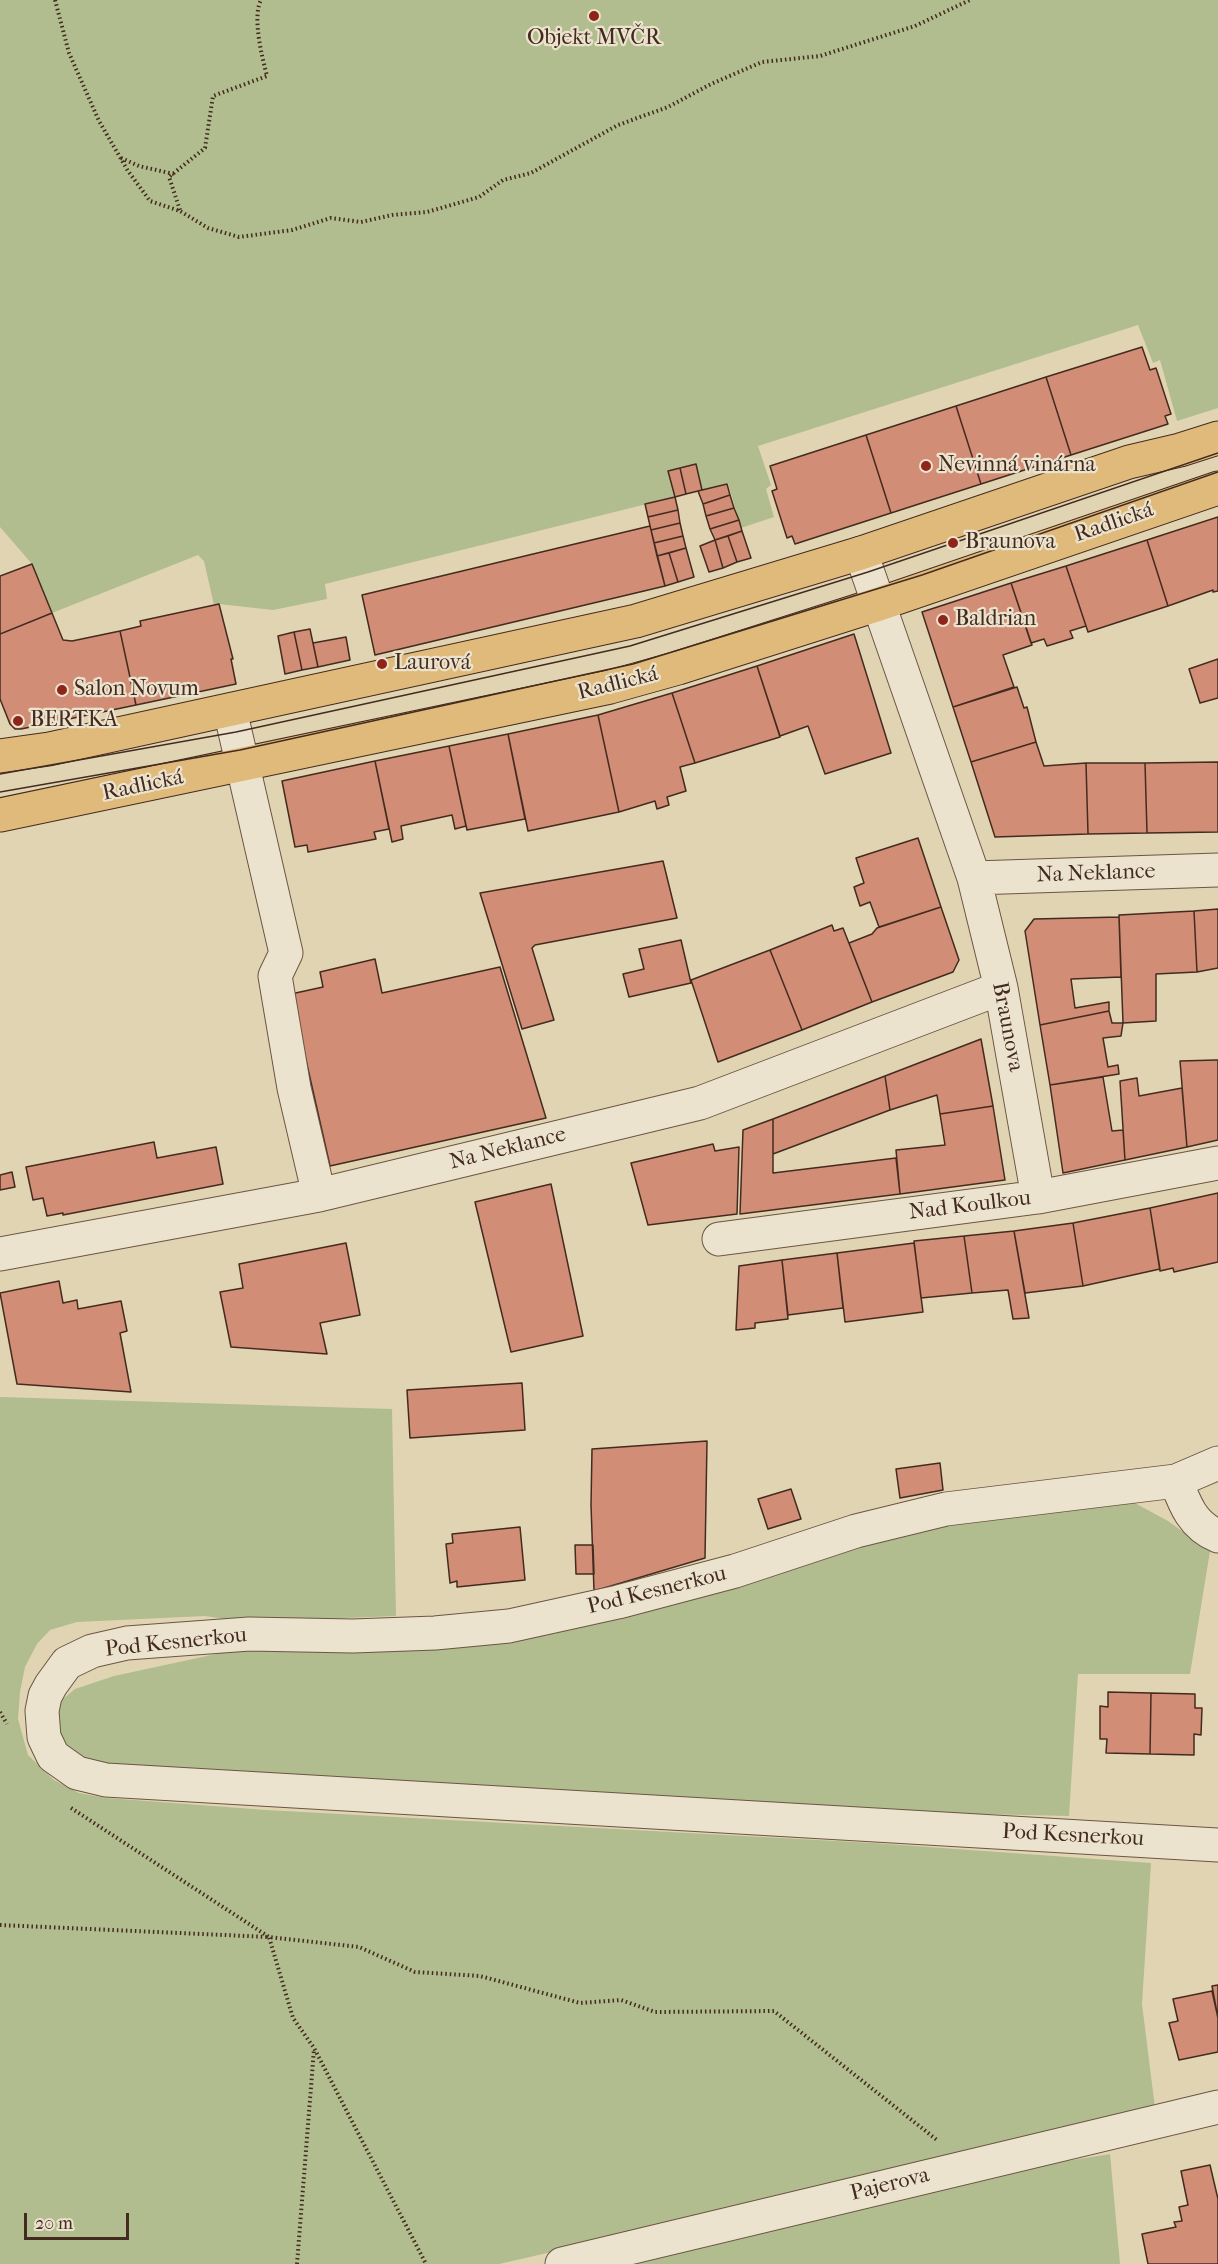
<!DOCTYPE html>
<meta charset="utf-8">
<style>
body{margin:0}
#map{position:relative;width:1218px;height:2264px;overflow:hidden;background:#e1d4b3;font-family:"IM FELL French Canon",serif}
canvas{display:block}
.scale{position:absolute;left:24px;top:2213px;width:105px;height:27px;box-sizing:border-box;border:3px solid #442b1f;border-top:0;padding-left:8px;font-size:18px;line-height:21px;white-space:nowrap;color:#442b1f;-webkit-text-stroke:4px #ece3ce;paint-order:stroke}
</style>
<div id="map">
<canvas width="1218" height="2264"></canvas>
<div class="scale">20 m</div>
</div>
<script>
const ctx = document.querySelector('canvas').getContext('2d');
ctx.lineJoin = 'round';
function fill(path, color) { ctx.fillStyle = color; ctx.fill(path, 'evenodd'); }
function trace(path, color, width, dash) { ctx.strokeStyle = color; ctx.lineWidth = width; ctx.lineCap = dash ? 'butt' : 'round'; ctx.setLineDash(dash || []); ctx.stroke(path); }
function label(font, color, halo, rows, align = 'center') {
  ctx.font = font + ' "IM FELL French Canon",serif'; ctx.lineWidth = 4.5; ctx.setLineDash([]); ctx.textBaseline = 'middle'; ctx.strokeStyle = halo; ctx.fillStyle = color; for (const [text, x, y, turn = 0] of rows) {
    ctx.save(); ctx.translate(x, y); ctx.rotate((+turn || 0) * Math.PI / 180); ctx.textAlign = isNaN(turn) ? turn : align; if (halo) ctx.strokeText(text, 0, 0); ctx.fillText(text, 0, 0); ctx.restore();
  }
}
const green = new Path2D(`
 M0 0H1218V408L1177 421 1160 360 1153 363 1138 325 758 446 771 485 766 489 774 517 741 528 728 483 702 490 695 464 668 471 675 497 325 584 327 599 273 610 219 604 214 605 204 561 198 555 52 613 32 564 0 527Z
 M0 1397 392 1409 396 1616 245 1622 205 1616 77 1622 50 1630 37 1644 25 1667 20 1692 18 1719 28 1755 54 1780 79 1793 107 1798 266 1810 873 1843 1151 1863 1142 2004 1155 2108 727 2212 499 2264H0Z
 M1122 1496 1168 1521 1210 1551 1190 1674H1078L1069 1816 848 1811 131 1769 77 1758 63 1744 57 1726 58 1710 63 1699 75 1689 114 1676 244 1648H381L948 1521Z
 M1110 2154 1120 2264H628L1005 2171Z`);
const building = new Path2D(`
 M1142 347 1150 370 1156 368 1171 414 1165 416 1168 424 1071 455 1046 377Z
 M1046 377 1071 455 981 484 956 406Z
 M956 406 981 484 891 513 866 435Z
 M866 435 891 513 795 544 792 536 787 538 772 491 777 489 770 466Z
 M696 464 702 490 686 494 680 468Z
 M680 468 686 494 675 497 668 471Z
 M727 484 730 495 703 504 698 491Z
 M730 495 734 508 706 516 703 504Z
 M675 497 678 510 648 517 645 504Z
 M734 508 739 520 710 529 706 516Z
 M678 510 680 523 651 530 648 517Z
 M1218 517V591L1213 592V590L1168 606 1147 540Z
 M739 520 742 531 715 540 710 529Z
 M680 523 683 536 654 543 651 530Z
 M650 526 665 586 375 655 362 595Z
 M742 531 751 558 737 562 728 536Z
 M683 536 686 548 657 556 654 543Z
 M728 536 737 562 723 568 715 540Z
 M715 540 723 568 709 572 700 546Z
 M1147 540 1168 606 1088 632 1066 566Z
 M686 548 694 577 678 582 669 553Z
 M669 553 678 582 665 586 657 556Z
 M32 564 52 613 0 634V576Z
 M1066 566 1086 626 1070 631 1073 638 1047 646 1044 639 1031 643 1011 583Z
 M1011 583 1032 645 1003 655 1014 687 953 707 922 612Z
 M219 604 233 659H231L236 684 136 705 120 631 141 626 140 621Z
 M52 613 63 640 72 641 120 631 136 705 21 729H15L10 724 0 699V634Z
 M310 629 318 667 302 670 294 632Z
 M294 632 302 670 285 674 278 636Z
 M854 634 891 753 825 774 808 726 780 736 757 666Z
 M346 637 350 660 318 667 313 643Z
 M1218 659V698L1200 703 1189 669Z
 M757 666 780 737 695 763 672 693Z
 M1017 687 1024 708 1027 707 1036 742 971 762 953 707Z
 M672 693 695 763 680 767 686 791 667 797 669 805 657 809 655 801 619 812 598 715Z
 M598 715 619 812 528 831 508 734Z
 M508 734 525 819 467 830 449 746Z
 M1036 742 1044 766 1086 763 1088 834 995 837 971 762Z
 M449 746 466 826 455 829 452 815 401 826 403 839 392 842 375 761Z
 M375 761 389 829 374 832 376 839 308 852 307 845 295 847 282 781Z
 M1218 762V832L1147 833 1145 763Z
 M1086 763H1145L1147 833 1088 834Z
 M918 838 941 907 879 927 870 902 860 906 854 887 864 883 856 858Z
 M663 861 677 918 535 945 532 948 554 1020 522 1029 480 893Z
 M941 907 959 960 953 972 872 1002 849 943 872 934 877 928Z
 M1218 909V968L1197 972 1194 911Z
 M1194 911 1197 972 1156 974V1021L1123 1023 1119 915Z
 M1119 917 1121 977 1071 979 1075 1008 1109 1002V1011L1040 1025 1025 931 1034 919Z
 M832 925 834 931 843 928 872 1002 802 1030 770 950Z
 M681 940 691 983 629 997 623 974 644 969 639 949Z
 M770 950 802 1030 718 1062 691 980Z
 M375 959 382 993 500 967 546 1118 330 1166 291 994 323 987 320 972Z
 M1109 1011 1112 1023H1123L1121 1036 1103 1038 1108 1067 1118 1065 1119 1074 1050 1085 1040 1025Z
 M981 1039 993 1106 940 1114 937 1095 890 1110 885 1076Z
 M1216 1060H1218V1140L1187 1147 1180 1061Z
 M885 1076 890 1110 773 1154V1119Z
 M1103 1077 1112 1131 1123 1130 1125 1160 1063 1173 1050 1085Z
 M1137 1078 1139 1096 1182 1088 1187 1147 1125 1160 1120 1081Z
 M993 1106 1005 1180 900 1194 896 1150 945 1145 940 1114Z
 M773 1119V1173L896 1158 900 1194 740 1214 743 1130Z
 M154 1142 157 1158 216 1147 223 1184 63 1215V1213L47 1216 43 1198 33 1200 26 1167Z
 M713 1144 715 1151 739 1147 737 1214 648 1225 631 1163Z
 M12 1172 15 1187 0 1190V1175Z
 M551 1184 583 1336 511 1352 475 1202Z
 M1218 1193V1262L1174 1272 1173 1268 1160 1271 1150 1208Z
 M1150 1208 1160 1269 1083 1286 1073 1223Z
 M1073 1223 1083 1286 1025 1293 1014 1231Z
 M1014 1231 1029 1318 1013 1319 1008 1290 972 1293 964 1236Z
 M964 1236 972 1293 921 1298 914 1241Z
 M346 1243 360 1315 320 1323 327 1354 231 1347 220 1292 243 1288 239 1264Z
 M914 1243 923 1312 845 1322 837 1253Z
 M837 1253 843 1308 788 1315 782 1260Z
 M782 1260 788 1319 755 1323V1328L736 1330 739 1266Z
 M59 1281 63 1303 77 1300 78 1309 121 1301 127 1331 120 1333 131 1392 17 1384 0 1293Z
 M522 1383 525 1430 410 1438 407 1390Z
 M707 1441 705 1558 594 1591 591 1505 592 1449Z
 M940 1463 943 1490 900 1498 896 1469Z
 M791 1489 801 1519 768 1529 758 1499Z
 M520 1527 525 1580 457 1587V1581L450 1583 446 1544 453 1543 452 1534Z
 M575 1545H593L594 1574H576Z
 M1108 1692 1151 1693 1150 1754 1106 1753 1107 1739H1100V1706L1108 1707Z
 M1151 1693 1195 1694V1708H1202L1201 1735 1194 1734V1755L1150 1754Z
 M1218 1985V2018L1212 1986Z
 M1212 1991 1218 2018V2052L1179 2060 1169 2023 1178 2021 1173 1999Z
 M1210 2165 1218 2199V2264H1148L1142 2234 1176 2227 1174 2222 1182 2221 1179 2207 1188 2205 1181 2171Z`);
const path = new Path2D(`
 M55 0 69 53 99 121 128 171 150 201 180 211 208 228 239 237 292 230 331 218 361 222 392 215 427 212 479 197 503 180 531 173 618 125 668 107 711 84 762 62 820 56 915 26 970 0
 M121 158 139 166 174 174
 M180 210 169 177 205 148 213 96 267 76C262 57 252 17 261 0
 M0 1712 7 1724
 M71 1808 269 1937 359 1947 415 1972 480 1976 580 2003 621 2000 655 2012 774 2011 937 2140
 M0 1925 269 1937 293 2018 314 2048 426 2264
 M297 2264 314 2049`);
const minor = new Path2D(`
 M861 553 974 878 1001 988 1038 1197
 M230 710 286 953 275 976 294 1088 319 1195
 M974 878 1218 870
 M719 1239 1038 1197 1218 1163
 M0 1254 319 1195 700 1103 1001 988
 M1218 1463 1176 1481 946 1509 856 1531 735 1571 618 1602 509 1626 435 1633 353 1636 249 1634 127 1643 92 1651 67 1663 51 1685 45 1696 42 1711 44 1737 53 1756 77 1773 106 1780 1218 1845
 M1176 1481C1185 1505 1193 1526 1218 1536
 M562 2264 1218 2107`);
const major = new Path2D(`
 M0 756 49 749 636 621 861 553 1129 462 1180 450 1218 438
 M0 815 610 687 678 668 879 604 1218 488`);
const tram = new Path2D(`
 M0 774 236 732 630 646 868 572 1218 453
 M0 792 240 750 633 664 922 575 1218 472`);
const markers = [
 [594,16,6,"#8f2418"],
 [926,466,6,"#8f2418"],
 [953,543,6,"#8f2418"],
 [943,620,6,"#8f2418"],
 [382,664,6,"#8f2418"],
 [62,690,6,"#8f2418"],
 [18,721,6,"#8f2418"]
];
const poiNames = [
 ["Objekt MVČR",594,39,"center"],
 ["Nevinná vinárna",938,466],
 ["Braunova",965,543],
 ["Baldrian",955,620],
 ["Laurová",394,664],
 ["Salon Novum",74,690],
 ["BERTKA",30,721]
];
const streetNames = [
 ["Radlická",1114,523,-19],
 ["Radlická",618,684,-14],
 ["Radlická",143,786,-12],
 ["Na Neklance",1096,874,-2],
 ["Braunova",1007,1027,79],
 ["Na Neklance",508,1149,-14],
 ["Nad Koulkou",970,1206,-7],
 ["Pod Kesnerkou",657,1591,-14],
 ["Pod Kesnerkou",176,1643,-6],
 ["Pod Kesnerkou",1073,1836,3],
 ["Pajerova",890,2185,-14]
];
fill(green, '#b1bd8e');
fill(building, '#d18d75');
trace(building, '#442b1f', 1.5);
trace(minor, '#6b5544', 35);
trace(major, '#442b1f', 35);
trace(path, '#442b1f', 4, [1.5, 3]);
trace(minor, '#ece3ce', 33);
trace(major, '#e0ba7a', 33);
trace(tram, '#442b1f', 1.5);
for (const [x, y, r, color] of markers) { const dot = new Path2D(); dot.arc(x, y, r, 0, 2 * Math.PI); ctx.fillStyle = color; ctx.fill(dot); trace(dot, '#ece3ce', 2); }
label('22px', '#442b1f', '#ece3ce', poiNames, 'left');
label('22px', '#442b1f', '#ece3ce', streetNames);
</script>
